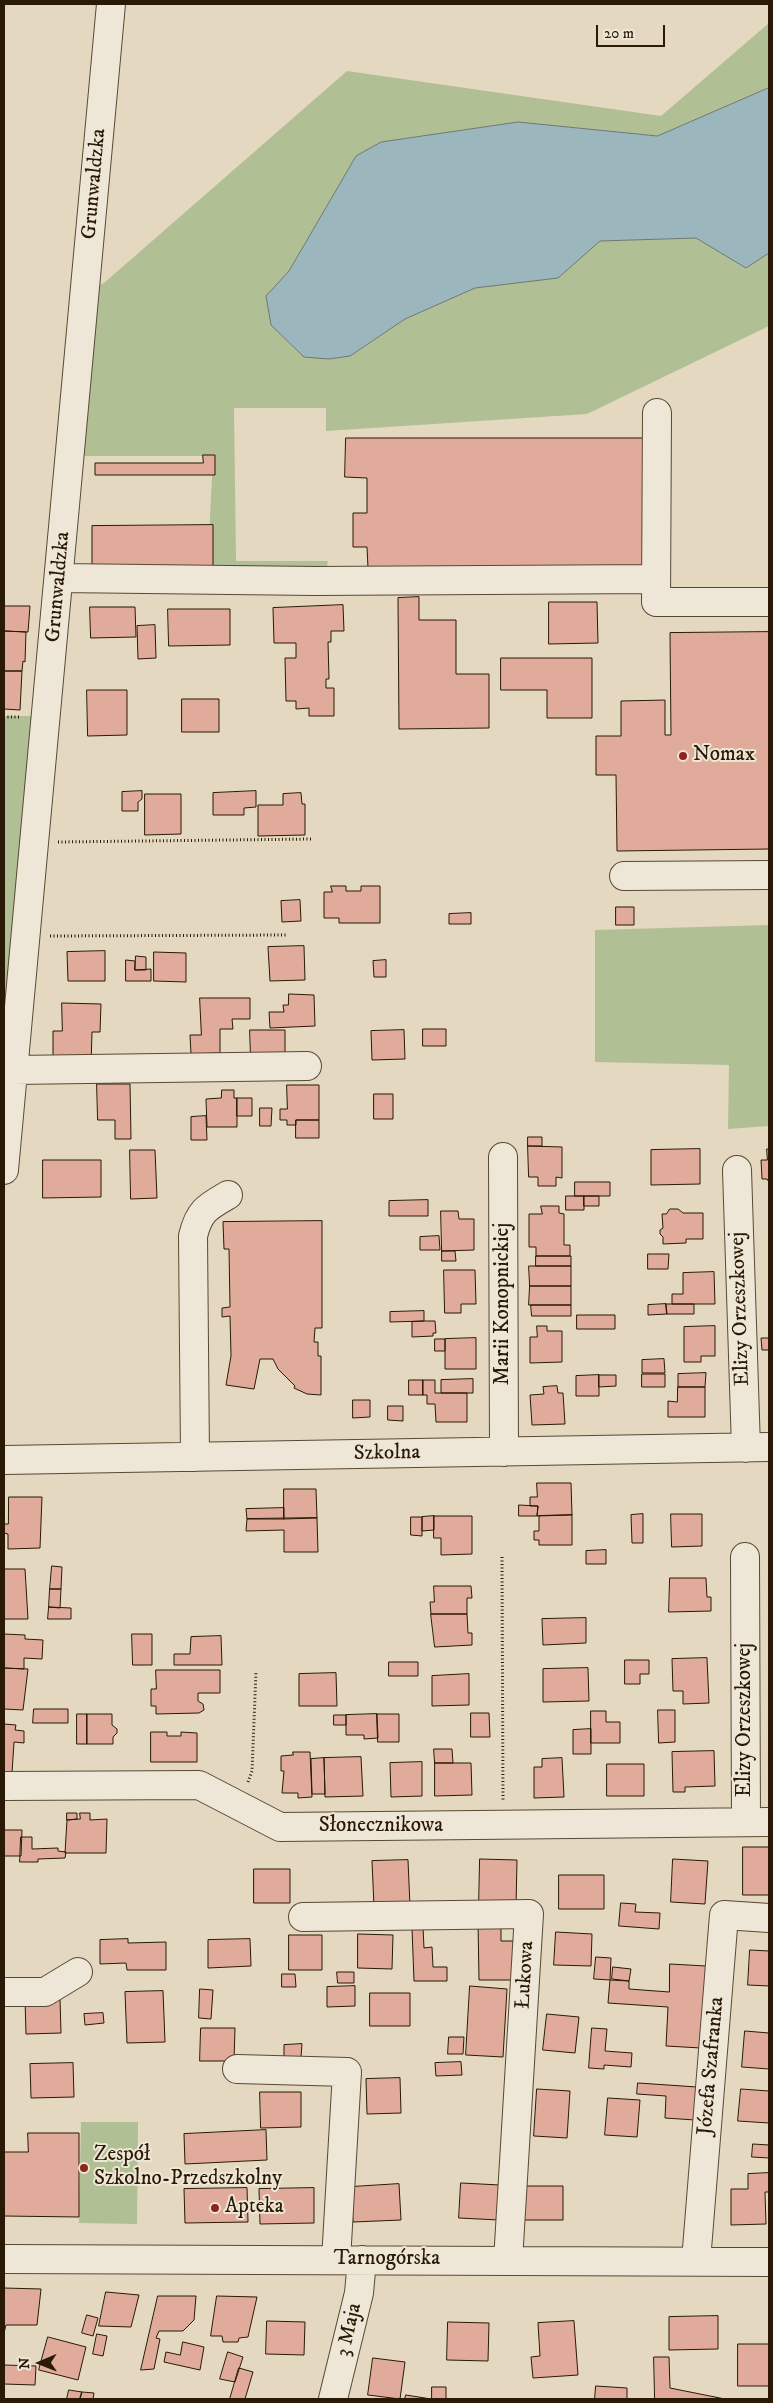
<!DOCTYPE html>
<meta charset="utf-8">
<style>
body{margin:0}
#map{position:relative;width:773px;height:2403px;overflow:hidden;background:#e5d8c0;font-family:"IM FELL DW Pica",serif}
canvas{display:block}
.frame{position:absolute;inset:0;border:5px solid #291905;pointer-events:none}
.north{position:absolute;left:15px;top:2338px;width:50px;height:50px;-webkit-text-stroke:4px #eee6d6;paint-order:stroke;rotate:269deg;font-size:14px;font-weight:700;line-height:20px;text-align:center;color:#291905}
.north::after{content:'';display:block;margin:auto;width:18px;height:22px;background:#291905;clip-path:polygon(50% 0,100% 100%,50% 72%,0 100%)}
.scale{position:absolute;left:596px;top:25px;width:69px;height:22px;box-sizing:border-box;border:2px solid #291905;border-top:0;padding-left:6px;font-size:15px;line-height:18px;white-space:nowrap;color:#291905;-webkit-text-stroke:4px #eee6d6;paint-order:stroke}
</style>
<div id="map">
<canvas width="773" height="2403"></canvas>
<div class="frame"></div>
<div class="north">N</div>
<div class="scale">20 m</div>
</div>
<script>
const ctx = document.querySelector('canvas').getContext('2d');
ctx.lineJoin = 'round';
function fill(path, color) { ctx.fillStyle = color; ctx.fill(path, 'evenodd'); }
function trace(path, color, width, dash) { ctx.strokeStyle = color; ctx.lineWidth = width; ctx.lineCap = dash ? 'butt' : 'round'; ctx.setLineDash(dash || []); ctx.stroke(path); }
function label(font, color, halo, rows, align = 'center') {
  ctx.font = font + ' "IM FELL DW Pica",serif'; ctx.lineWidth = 4; ctx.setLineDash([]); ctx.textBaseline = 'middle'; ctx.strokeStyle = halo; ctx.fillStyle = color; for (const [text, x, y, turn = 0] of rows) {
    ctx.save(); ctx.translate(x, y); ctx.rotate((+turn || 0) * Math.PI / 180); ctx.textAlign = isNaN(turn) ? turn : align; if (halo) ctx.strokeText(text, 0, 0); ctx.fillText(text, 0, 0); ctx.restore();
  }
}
const green = new Path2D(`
 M769 23V88L657 136 518 122 381 142 356 156 289 271 267 296 271 325 304 357 329 359 350 356 405 319 475 288 558 278 600 241 696 238 746 268 769 253V326L587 414 326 431V408H234L236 561H328L325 579H207L213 456H61L76 293 104 283 347 71 661 116Z
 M4 716H47L4 1070Z
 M769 925V1126L728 1129 729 1065 595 1062V930Z
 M81 2122H138L137 2224 79 2223Z`);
const water = new Path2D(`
 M769 88V253L746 268 696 238 600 241 558 278 475 288 405 319 350 356 329 359 304 357 271 325 266 296 289 271 356 156 381 142 518 122 657 136Z`);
const building = new Path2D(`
 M346 438H647V566L368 568 367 547H353V513H367V478L345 477Z
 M203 455H215V475H95V463H203Z
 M213 525V567L92 568V526Z
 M419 597V620H456V674H489V728L399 729 398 598Z
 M549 602H597L598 643 549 644Z
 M343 605 344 631H331V642H328L329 679H326V688H334V716H309V708L296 709V701H286L285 658H296V643H274L273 608Z
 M4 606H30L28 632 4 631Z
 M90 607H135L136 637 91 638Z
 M168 609H230V645L169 646Z
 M155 625 156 658 138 659 137 626Z
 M4 631 26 632 25 662 23 661 22 671H4Z
 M769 632V849L617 851 616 775H596V736H621V701L665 700V735H671L670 633Z
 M501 658H592V718H547V690H501Z
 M4 671H22L20 710 4 709Z
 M87 690H127V735L88 736Z
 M182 699H219V732H182Z
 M142 791V799L138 802V811H122V792Z
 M256 791V807L244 808V815H213V793Z
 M301 793 302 804H305V835L258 836V805H283V794Z
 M145 794H181V834L145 835Z
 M331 886H346V891H361V886H380V923H339V918H324V892H332Z
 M300 900 301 921 282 922 281 901Z
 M616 907H634V925H616Z
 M471 913V924H449V914Z
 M304 946 305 980 270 981 268 947Z
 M105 951V981H68L67 952Z
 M154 952 186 953V982L154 981Z
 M136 956 146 957V970H135Z
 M126 960 135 961V970L151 969V981H126Z
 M386 960V977H374L373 961Z
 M289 994 314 995 315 1026 270 1028 269 1012H284L283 1005H288Z
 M200 998H250V1019H232L233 1029H220V1053L191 1054 190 1035H201Z
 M62 1003 101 1004 100 1032H92L91 1065H53V1031H62Z
 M423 1029H446V1046H423Z
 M250 1030H285V1059H251Z
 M404 1030 405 1059 372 1060 371 1031Z
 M97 1084H130L131 1139H115V1120H98Z
 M287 1085H319V1120H296V1125H287V1120H280V1109H287Z
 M222 1090H234V1098H237V1127H207L206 1099 221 1098Z
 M374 1094H393V1119H374Z
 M237 1098H252V1116H237Z
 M260 1108H272L271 1126H260Z
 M206 1116 207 1140H191V1117Z
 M296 1120H319V1138H296Z
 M528 1137H542V1146H528Z
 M528 1146 562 1147V1178L556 1177V1186H538V1177H529Z
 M700 1149V1184L651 1185V1150Z
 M767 1149H769V1182L767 1179H762L761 1160H767Z
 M130 1150H155L157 1198 131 1199Z
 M43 1160H101V1197L43 1198Z
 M575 1182H610V1196H575Z
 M566 1196H584V1210H566Z
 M584 1196H599V1206H584Z
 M428 1200V1216H389V1201Z
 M541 1206H559V1213L564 1214V1245H570V1256H536V1247H529V1214H542Z
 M670 1209H678L683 1213H703V1239H686V1243L663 1244V1237L660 1234V1230L663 1228 662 1214H666Z
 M441 1211H458L459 1219H474V1250L442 1251Z
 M322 1221V1328H315L314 1342H318V1356H321V1395L307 1394 294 1388 295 1386 278 1369 273 1359H260L254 1389 226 1385 231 1356 230 1316 222 1317V1308L230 1307 229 1249H224L223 1222Z
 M439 1236 440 1250H420V1237Z
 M442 1251H455L456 1261H442Z
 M648 1254H669L668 1269H648Z
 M536 1256H571V1266H536Z
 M529 1266H571V1286H530Z
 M444 1270H475L476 1304H461V1313H445Z
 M714 1272 715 1304H672V1294H683V1273Z
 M530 1286H571V1305H529Z
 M666 1304 667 1314 648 1315V1305Z
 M666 1304H694V1314H667Z
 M531 1305H571V1316H532Z
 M424 1311V1321L390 1322V1312Z
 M577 1315H615V1329H577Z
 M424 1321H435L436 1333H433V1336L412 1337V1322Z
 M537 1326H547V1331H562V1362L530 1363V1337H537Z
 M715 1326V1356H701V1362H684V1327Z
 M769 1330V1358V1350H762L761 1338H769Z
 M476 1338V1369H445V1339Z
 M435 1339H445V1351H435Z
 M664 1359 665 1373H642V1360Z
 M706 1373 705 1387H678V1374Z
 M642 1374H665V1387H642Z
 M599 1375V1396H576V1376Z
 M599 1375H616V1386L599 1387Z
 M473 1379V1393H441V1380Z
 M409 1380H423V1395H409Z
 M423 1380H435V1393H467V1422H436L435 1404H427V1395H423Z
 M557 1386 558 1393H563L565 1424 532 1425 530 1395 544 1394 543 1387Z
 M678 1387H705V1417H668V1401L677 1402Z
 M353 1400H370V1417L353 1418Z
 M388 1406H403V1421L388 1420Z
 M537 1483H571L572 1515 537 1516 538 1506H530V1497H537Z
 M284 1489H316L317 1518 284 1519Z
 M9 1497H42L40 1548 8 1549V1534L4 1533V1524H8Z
 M519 1505 538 1506 537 1516H519Z
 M284 1508V1519H247L246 1509Z
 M643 1514V1543H632L631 1515Z
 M671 1514H702V1546L672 1547Z
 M572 1515V1545H539V1540H534V1531H539V1516Z
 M434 1516H472V1554L441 1555V1538H434Z
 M434 1516V1530L422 1531V1517Z
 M411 1517H422V1536L411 1535Z
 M317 1518 318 1552H284V1530L246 1531 247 1519Z
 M606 1550V1564H586V1551Z
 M52 1566 62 1567 61 1589H50Z
 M4 1569H25L28 1619H4Z
 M670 1578H706L707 1597H711V1611L669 1612Z
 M434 1586H471L472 1598H467V1614H431L430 1602H434Z
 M50 1589H61L60 1608 49 1607Z
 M49 1607 71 1608V1619H48Z
 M431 1614H467L468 1633H472V1645L435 1647Z
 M586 1618V1643L543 1645 542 1619Z
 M4 1634 25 1635V1639L43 1640 42 1659 24 1658V1669L4 1668Z
 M132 1634H152V1665H133Z
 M221 1636 222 1665H174V1654H190L191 1637Z
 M707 1658 709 1703 683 1704V1691H673L672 1659Z
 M625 1660H649V1674H640V1684H625Z
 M389 1662H418V1676H389Z
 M4 1668 28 1669 23 1710 4 1709Z
 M588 1668 589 1701 543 1702V1669Z
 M156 1670H220V1693H198V1701L203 1704 204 1710 199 1713 156 1714V1706H151V1689H156Z
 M336 1673 337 1706H299V1674Z
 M469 1674V1705L432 1706V1676Z
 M34 1709H68V1723H33Z
 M658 1710H675V1742L659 1743Z
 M591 1711H606V1722H620V1743H591Z
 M471 1713H489L490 1737H471Z
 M77 1714H87V1744H77Z
 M87 1714H112V1725L117 1729V1733L113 1737V1744H87Z
 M377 1714H399V1742H378Z
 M377 1714 378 1738 364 1739V1735H346V1715Z
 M334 1715H346V1725H334Z
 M4 1724 16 1725 15 1730 24 1731V1743L14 1742 12 1773H4Z
 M591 1729V1754H573V1730Z
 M151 1732H167V1736H181V1732L197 1733V1762H151Z
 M434 1749H452L453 1763H435Z
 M714 1751 715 1786 685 1787V1792H673L672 1752Z
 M293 1752H310L312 1797 298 1798V1793H282L284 1771H281V1756L293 1755Z
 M361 1757 363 1796 325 1797 324 1758Z
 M324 1758 325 1794H312L311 1759Z
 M562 1758 564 1797 534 1798V1767H542V1759Z
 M422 1762V1796L391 1797 390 1763Z
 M435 1763H471L472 1795 435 1796Z
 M607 1764H644V1796H607Z
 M67 1813H77V1819L67 1820Z
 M80 1813H90V1820L107 1819 106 1853H65L67 1820 80 1819Z
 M4 1830H22L21 1856H4Z
 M21 1837H32V1849L58 1848V1851L66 1852 65 1858 38 1859V1862H20Z
 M743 1847H769V1895H743Z
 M480 1859 517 1860 516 1907 479 1906Z
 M673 1859 708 1861 705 1904 671 1902Z
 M408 1860 410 1906 374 1907 372 1861Z
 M254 1869H290V1903H254Z
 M559 1875H604V1909H559Z
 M621 1903 636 1904 635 1912 660 1913 659 1929 619 1926Z
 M501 1921V1941H516V1980H479L478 1922Z
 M423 1927 424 1948 432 1947 433 1967H447V1981H414L412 1928Z
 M556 1932 592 1934 591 1966 554 1965Z
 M358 1934 393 1935 392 1969 358 1968Z
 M289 1935H322V1970H289Z
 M128 1939V1943L166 1942V1970H127L126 1963 100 1964V1940Z
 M250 1939 251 1966 208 1968V1940Z
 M750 1950 769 1951V1986L748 1985Z
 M596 1957 611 1958 610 1980 594 1979Z
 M670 1964 706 1966 701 2048 666 2046 668 2007 608 2003 610 1980 629 1981V1989L669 1992Z
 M613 1967 631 1969 629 1981 612 1979Z
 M337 1972H354V1983H338Z
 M282 1974H295L296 1987H282Z
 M355 1986V2006L327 2007V1987Z
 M470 1986 507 1989 503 2057 466 2055Z
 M200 1989 213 1990 211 2019 199 2018Z
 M163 1991 165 2042 127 2043 125 1992Z
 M370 1993H410V2026H370Z
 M60 1998 61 2033 26 2034 25 1999Z
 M103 2013 104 2023 85 2025 84 2014Z
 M547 2014 579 2017 575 2053 543 2050Z
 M201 2028H235L234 2061H200Z
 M592 2028 607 2029 605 2051 632 2053 631 2067 604 2065V2069L589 2068Z
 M745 2031 769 2033V2069L742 2067Z
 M449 2037H464L463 2054H448Z
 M302 2044 301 2057H284V2045Z
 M461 2062 462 2075 436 2076 435 2063Z
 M73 2063 74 2097 31 2098 30 2064Z
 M400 2078 401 2113 367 2114 366 2079Z
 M638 2083 697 2087 695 2120 665 2118 666 2096 637 2094Z
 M537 2089 570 2091 567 2138 534 2136Z
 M741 2089 769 2091V2123L738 2121Z
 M260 2092H301V2127L261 2128Z
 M608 2098 640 2100 637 2137 605 2135Z
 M266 2130 267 2160 185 2164 184 2134Z
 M28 2133H79V2217L4 2216V2152H28Z
 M753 2144 769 2145V2158L752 2157Z
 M769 2173V2192H765L766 2224 731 2225V2189H748V2174Z
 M461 2183 500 2185 499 2220 459 2218Z
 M399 2184 401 2220 353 2222 351 2187Z
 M520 2186H563V2220H520Z
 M247 2188 248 2222 185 2223 184 2189Z
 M314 2188V2223L260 2224 259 2189Z
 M4 2288 41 2289 37 2325H6L4 2333Z
 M106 2292 139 2295 131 2327 99 2326Z
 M158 2296H196L194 2320 183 2331H159L156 2338 160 2339 154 2369 141 2370Z
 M217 2296 257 2297 248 2337 239 2338 238 2342H223L222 2336H211Z
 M87 2315 98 2318 93 2336 82 2333Z
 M718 2316V2349L669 2350V2317Z
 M267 2321 305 2322 304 2355 266 2354Z
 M574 2321 578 2375 533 2378 531 2357 540 2356 538 2323Z
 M448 2322 489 2323 488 2361 447 2360Z
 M97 2334 107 2336 103 2356 93 2354Z
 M48 2337 86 2347 78 2380 39 2370Z
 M183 2342 204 2347 200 2370 164 2362 166 2352 180 2355Z
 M738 2344H769V2386H738Z
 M228 2352 243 2357 235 2382 220 2379Z
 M654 2357H669L670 2388 725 2399H655Z
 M373 2358 405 2362 400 2399 368 2395Z
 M4 2365 36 2366 35 2385 4 2384Z
 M239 2368 253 2372 245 2399H230Z
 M596 2386 627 2388V2399H595Z
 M432 2387H446V2399H432Z
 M69 2390 82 2392 80 2399H67Z
 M82 2392 94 2393 93 2399H80Z
 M406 2395 431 2399H405Z`);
const path = new Path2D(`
 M4 717H21
 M58 842 312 839
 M50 936 288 935
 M502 1557 503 1801
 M248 1782 252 1771 256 1671`);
const minor = new Path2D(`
 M657 413 656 602H769
 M60 578 315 581 656 579
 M624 876 769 875
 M14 1070 307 1066
 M503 1157 504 1452
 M4 1170 111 4
 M737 1170 746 1448
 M195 1457 193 1236C199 1211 207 1207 228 1195
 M4 1460 769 1447
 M745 1557 746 1822
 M4 1786 199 1785 280 1827 769 1822
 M303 1917 529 1914 508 2261
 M4 1992H45L78 1972
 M237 2069 347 2072 336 2260
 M4 2259 769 2262
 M696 2261 724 1915 769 1918
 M333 2399 359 2293 362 2260`);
const markers = [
 [683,756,5,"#8f2418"],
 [84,2168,5,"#8f2418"],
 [215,2208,5,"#8f2418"]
];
const streetNames = [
 ["Grunwaldzka",95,184,-85],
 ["Grunwaldzka",59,587,-85],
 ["Marii Konopnickiej",504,1304,-90],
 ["Elizy Orzeszkowej",741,1309,-92],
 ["Szkolna",387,1454,-1],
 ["Elizy Orzeszkowej",746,1720,-90],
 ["Słonecznikowa",381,1827],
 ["Łukowa",526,1975,-87],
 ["Józefa Szafranka",712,2066,-85],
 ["Tarnogórska",387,2260],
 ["3 Maja",350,2330,-77]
];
const poiNames = [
 ["Nomax",693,756],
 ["Zespół",94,2156],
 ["Szkolno-Przedszkolny",94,2180],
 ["Apteka",225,2208]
];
fill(green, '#b1bf95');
fill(water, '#9bb7bd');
trace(water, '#6d7873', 1);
fill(building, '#e0ab9b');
trace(building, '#291905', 1);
trace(minor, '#584934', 30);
trace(path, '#291905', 3, [1, 2.5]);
trace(minor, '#eee6d6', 28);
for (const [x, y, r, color] of markers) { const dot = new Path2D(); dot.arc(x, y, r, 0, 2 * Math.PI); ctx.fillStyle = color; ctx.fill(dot); trace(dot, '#eee6d6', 2); }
label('21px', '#291905', '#eee6d6', streetNames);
label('21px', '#291905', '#eee6d6', poiNames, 'left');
</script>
